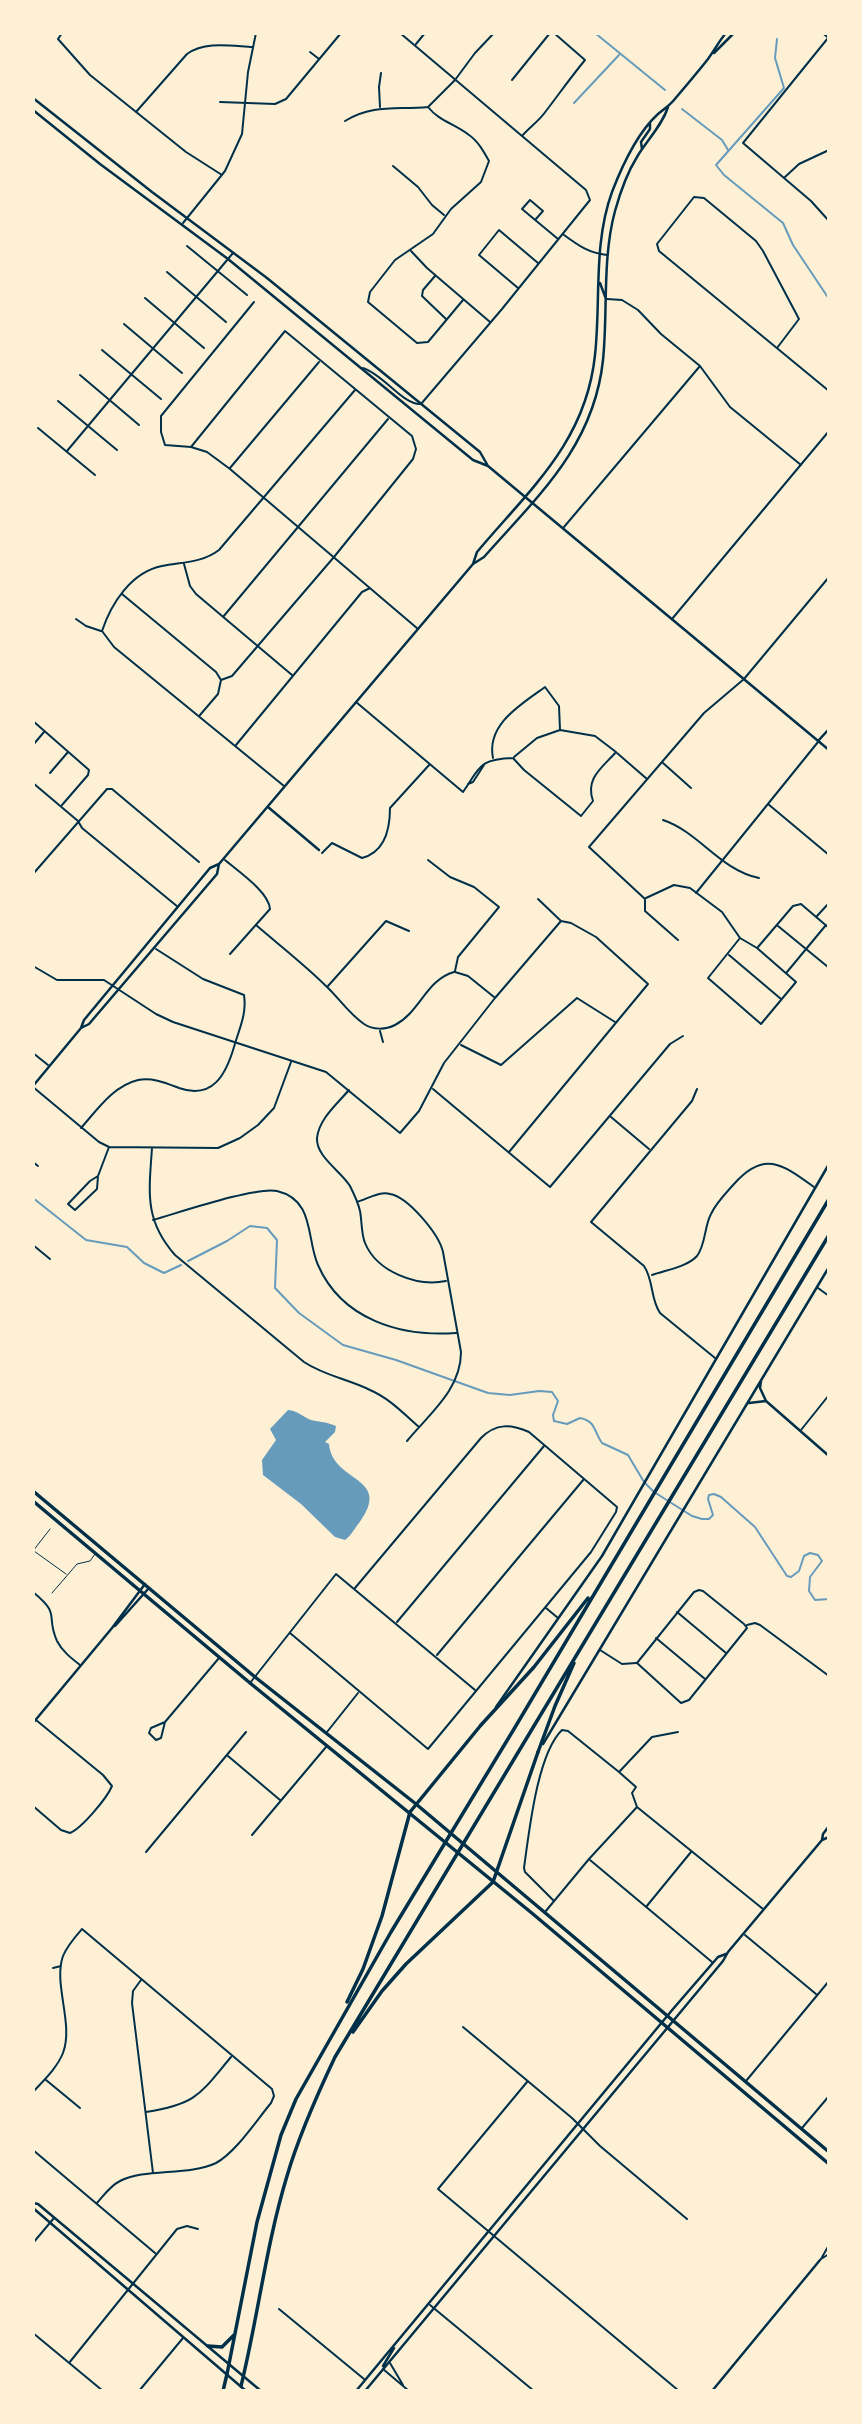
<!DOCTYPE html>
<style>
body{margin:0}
#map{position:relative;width:862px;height:2424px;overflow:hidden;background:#fdf0d5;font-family:"Titillium Web",sans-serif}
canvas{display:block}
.frame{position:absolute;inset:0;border:35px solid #fdf0d5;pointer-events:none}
</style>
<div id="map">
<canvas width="862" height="2424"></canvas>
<div class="frame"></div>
</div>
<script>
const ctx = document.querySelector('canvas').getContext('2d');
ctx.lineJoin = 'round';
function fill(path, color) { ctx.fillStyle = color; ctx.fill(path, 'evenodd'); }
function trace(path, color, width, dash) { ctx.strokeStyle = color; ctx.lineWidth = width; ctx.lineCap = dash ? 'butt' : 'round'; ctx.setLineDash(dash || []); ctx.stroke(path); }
const water = new Path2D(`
 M288 1410C298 1411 303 1417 311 1420 320 1422 327 1422 336 1426L335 1432 325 1442 329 1444C332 1483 394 1476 359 1523 354 1529 351 1536 345 1540L335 1537 301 1504 263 1475 262 1460 276 1440 270 1429Z`);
const stream = new Path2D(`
 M595 33 665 90
 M777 39 775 58 784 88 716 165 724 175 783 223 793 245 829 299
 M574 103 619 55
 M682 109 722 140 728 150
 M33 1198 86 1240 127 1247 144 1263 164 1273 181 1265
 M188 1261 227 1241 250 1226 267 1228 277 1240 275 1288 299 1313 343 1345 396 1360 488 1393 510 1395 539 1391 552 1392 558 1401 553 1415 554 1421 567 1424 580 1418C596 1421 594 1432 602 1443L628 1455 644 1482 654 1492 692 1516 702 1519H709L713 1515 708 1499 709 1495 714 1494 721 1497 755 1527 787 1576 791 1577 799 1571 804 1556 810 1553 818 1555 822 1561 810 1577 809 1591 815 1600 829 1599`);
const service = new Path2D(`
 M33 1551 50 1529
 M34 1551 66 1574
 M52 1593 77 1564 90 1561 95 1554`);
const minor = new Path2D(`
 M62 33 58 39 90 75 186 152 222 175
 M130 34 131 33
 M828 38 743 143 811 201 829 221
 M416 44 425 33
 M310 52 319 59
 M512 80 550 33
 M220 102 275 104 286 99 341 33
 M380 107 379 87 381 73
 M428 107C439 121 455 124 469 135 478 141 484 152 489 161L481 182 451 209 433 234 395 260 370 292 368 302 417 343 428 342 463 300
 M136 112 187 54C205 41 231 46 253 47
 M345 121C373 104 396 110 428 107L455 80 475 53 494 33
 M522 136C530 127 540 120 546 111 559 94 571 77 585 60L554 33
 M393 166 418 187 432 205 444 215
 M785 177 799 164 829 150
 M535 220 543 211 530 200 522 209 558 239
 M183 223 225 171 242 134 248 72 256 33
 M564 235C579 246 589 253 607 255
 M187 246 247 295
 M411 251 427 268 490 322
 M167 272 226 322
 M435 276 423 290 422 296 446 319
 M518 288 479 255 499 230 538 263
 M145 298 204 348
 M607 299 622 300 638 310 661 334 700 366 730 407 801 465
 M254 302 161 416V432L165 445 191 447 207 452 230 469 418 629
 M124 324 182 373
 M777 348 799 319 763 251 756 241 704 198 694 197 657 244 659 251 829 391
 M102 350 161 399
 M363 368C383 374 404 406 421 404L502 309 590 200 586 190 400 33
 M80 375 139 425
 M58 401 117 450
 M38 428 95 475
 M191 447 285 331 412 436 416 449 413 459 334 557 232 676 221 680
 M67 451 233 253
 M230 468 319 362
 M564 527 700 366
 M184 564 190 586 196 594 292 675
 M122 594 216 672 221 680 218 694 200 715
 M223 617 388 419
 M76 619 86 626 101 631
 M672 619 829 431
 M356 702 463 792C480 768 478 759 513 758L524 770 581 816 593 801C585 778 602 768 616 752L595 736 560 730
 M33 721 89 770 88 775 62 805
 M33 745 44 732
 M236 745 362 592 370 588
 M617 753 647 779
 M493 758C486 724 522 704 545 687L559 706 560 730 537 738 514 757
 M663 763 691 788
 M50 773 68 752
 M33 783 78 821 82 828 178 907
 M468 784 473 782 484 765
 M284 786 114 647 102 631C111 604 131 572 162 566 182 562 202 563 219 550L355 390
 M768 804 829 855
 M663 820C699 832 720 870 759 878
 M322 853 332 843 362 858C385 852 390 829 390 808L430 764
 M225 860C238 871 269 892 270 909L230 954
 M428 860 450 877 474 887 499 907 458 957 455 971
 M33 874 107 789H112L199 862
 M696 893 818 742
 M646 898 674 885 690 888 722 912 740 938 757 948 796 982 761 1024 708 978 740 938
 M645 899 589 847 704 713 744 679 829 577
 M645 900V911L678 940
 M817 916 829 903
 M256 925C279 945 304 964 326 986 339 998 349 1014 364 1024 373 1030 385 1030 395 1025 420 1012 426 980 454 972
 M778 926 828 967
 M758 947 793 906 801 904 829 928
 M729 955 781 999
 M33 966 57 980H104L156 1014 173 1022 326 1072 400 1133 419 1111 444 1063 495 998 561 921
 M455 972 468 976 494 997
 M787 972 826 925
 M328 986 386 921 409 931
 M380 1031 383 1042
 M461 1045 501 1065 577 998 615 1022
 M33 1053 48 1065
 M33 1087 99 1142 109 1147 218 1148 240 1138 258 1125 274 1108 291 1062
 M433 1089 550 1187 670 1044 683 1036
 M697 1089 692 1101 591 1222 644 1266C654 1281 650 1298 660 1313L715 1358
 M349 1090C337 1104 319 1119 317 1138 316 1157 341 1171 350 1186 354 1194 358 1202 360 1211 362 1221 361 1233 365 1243 377 1272 417 1287 446 1281
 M611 1117 649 1149
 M81 1128C97 1110 113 1086 138 1080 152 1077 166 1083 179 1088 213 1100 226 1074 234 1047 239 1029 247 1014 244 995L203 979 156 949
 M152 1148C149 1192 144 1220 175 1255L304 1362C325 1376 348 1379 370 1390 389 1398 404 1414 419 1427
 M509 1152 648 984 596 937 571 923 561 921 538 899
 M33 1162 38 1166
 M98 1176 90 1181 68 1204 75 1210 97 1189 98 1176 109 1147
 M357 1202C367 1199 380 1191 390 1194 408 1197 439 1234 443 1252L461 1352C461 1390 429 1414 407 1441
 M153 1220C178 1213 257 1186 277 1191 315 1200 306 1238 318 1265 342 1320 401 1337 456 1333
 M33 1245 50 1259
 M652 1275C666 1270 687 1267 697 1256 706 1244 704 1227 711 1214 716 1203 726 1193 734 1184 764 1150 782 1164 814 1187
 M818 1288 829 1296
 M801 1430 829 1395
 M699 1590 703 1591 744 1624 747 1628 689 1700 681 1703 637 1663 694 1592Z
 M33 1592C62 1616 45 1614 57 1641 62 1651 71 1658 80 1665
 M546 1608 558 1618
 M677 1612 726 1653
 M397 1622 544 1446
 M747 1625 755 1623 760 1625 829 1676
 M290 1633 428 1749 591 1552 616 1512 617 1507 529 1432C511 1424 496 1423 481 1438L355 1588
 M656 1638 705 1679
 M600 1650 622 1664 636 1663
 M437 1655 584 1479
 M250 1683 336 1574 475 1690
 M165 1722 161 1738 156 1740 149 1733 151 1728 165 1722 219 1658
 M327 1732 358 1693
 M228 1756 280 1800
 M33 1806 61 1830 70 1833C82 1828 107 1798 112 1786L103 1775 36 1720
 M637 1807 763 1909
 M252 1835 326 1747
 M146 1852 246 1732
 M590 1860 712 1962
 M554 1901 525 1872 524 1868C529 1833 537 1754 562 1730L568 1731 619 1772
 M646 1907 691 1852
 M545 1912 589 1859 637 1807 632 1793 636 1787 619 1772 652 1737 678 1732
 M745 1935 816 1994
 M53 1968 61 1966
 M141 1980 133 1991 132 2003 153 2173
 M463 2027 572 2118 600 2146 687 2219
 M46 2080 80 2108
 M746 2081 829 1981
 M527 2082 438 2189 679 2391
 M33 2092C43 2081 57 2068 63 2053 74 2024 53 1984 63 1956 67 1946 75 1937 82 1929L272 2089 274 2096 271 2103C256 2121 236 2152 216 2163 189 2176 144 2168 120 2181 110 2186 104 2195 97 2203
 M146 2112C197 2104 200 2094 231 2057
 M802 2128 829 2096
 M33 2150 155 2253
 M33 2243 54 2218
 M821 2259 829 2245
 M821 2259 829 2254
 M430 2305 534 2391
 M279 2309 364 2379
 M33 2333 103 2391
 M69 2363 177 2229 187 2226 198 2229
 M390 2363 403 2385
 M383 2369 409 2391
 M139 2391 183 2338`);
const tertiary = new Path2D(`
 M823 33 829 38
 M818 741 829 729
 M268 807 319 850
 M115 1626 149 1588
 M33 1723 112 1628 145 1584
 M712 2391 820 2260`);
const secondary = new Path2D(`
 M714 53 734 33
 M33 98 152 192 267 278 480 452 488 466
 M33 110 100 164 228 259 473 460 488 466 829 750
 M642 149 641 142 650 129V124
 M600 283 606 299
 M473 564 477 552C530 489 586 442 595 355 601 301 593 244 612 192 622 166 637 133 658 114 664 109 669 106 674 100 685 87 697 73 708 59 714 51 719 41 726 33
 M81 1028 89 1024 217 874 219 864
 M33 1086 81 1028 84 1020 210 868 219 864 473 564 484 557C538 496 594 446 603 360 608 311 602 259 615 211 620 193 627 173 637 157 647 140 662 126 668 107
 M761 1381 760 1388 766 1401 829 1456
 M749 1403 766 1401
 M496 1707 602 1556 829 1164
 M543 1744 829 1267
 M822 1840 829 1837
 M33 2203 38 2204 261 2391
 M33 2208 246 2391
 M383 2366 394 2348
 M356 2391 673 2009 718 1957 726 1954
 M365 2391 723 1961 728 1952 822 1840 823 1834 829 1826`);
const primary = new Path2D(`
 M33 1491 255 1677 416 1804 829 2152
 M33 1501 250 1683 533 1914 829 2164
 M410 1812 481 1725
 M493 1882 538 1752`);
const trunk = new Path2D(`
 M223 2391 227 2374`);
const motorway = new Path2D(`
 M481 1725 534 1667 588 1598
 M538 1752 555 1706 574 1663
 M347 2002 363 1969 382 1916 410 1812
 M353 2032 382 1991 406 1964 493 1882
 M208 2346 222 2347 234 2335
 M227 2374 257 2222 281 2135 296 2099 391 1932 514 1729 829 1199
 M241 2386C258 2317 266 2245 287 2176 299 2135 317 2095 335 2057L829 1235`);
fill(water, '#669bbc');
trace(stream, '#669bbc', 2);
trace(service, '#003049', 1);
trace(minor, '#003049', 2);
trace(tertiary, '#003049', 2.5);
trace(secondary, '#003049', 2.5);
trace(primary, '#003049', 3.5);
trace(trunk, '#003049', 3.5);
trace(motorway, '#003049', 3.5);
</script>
